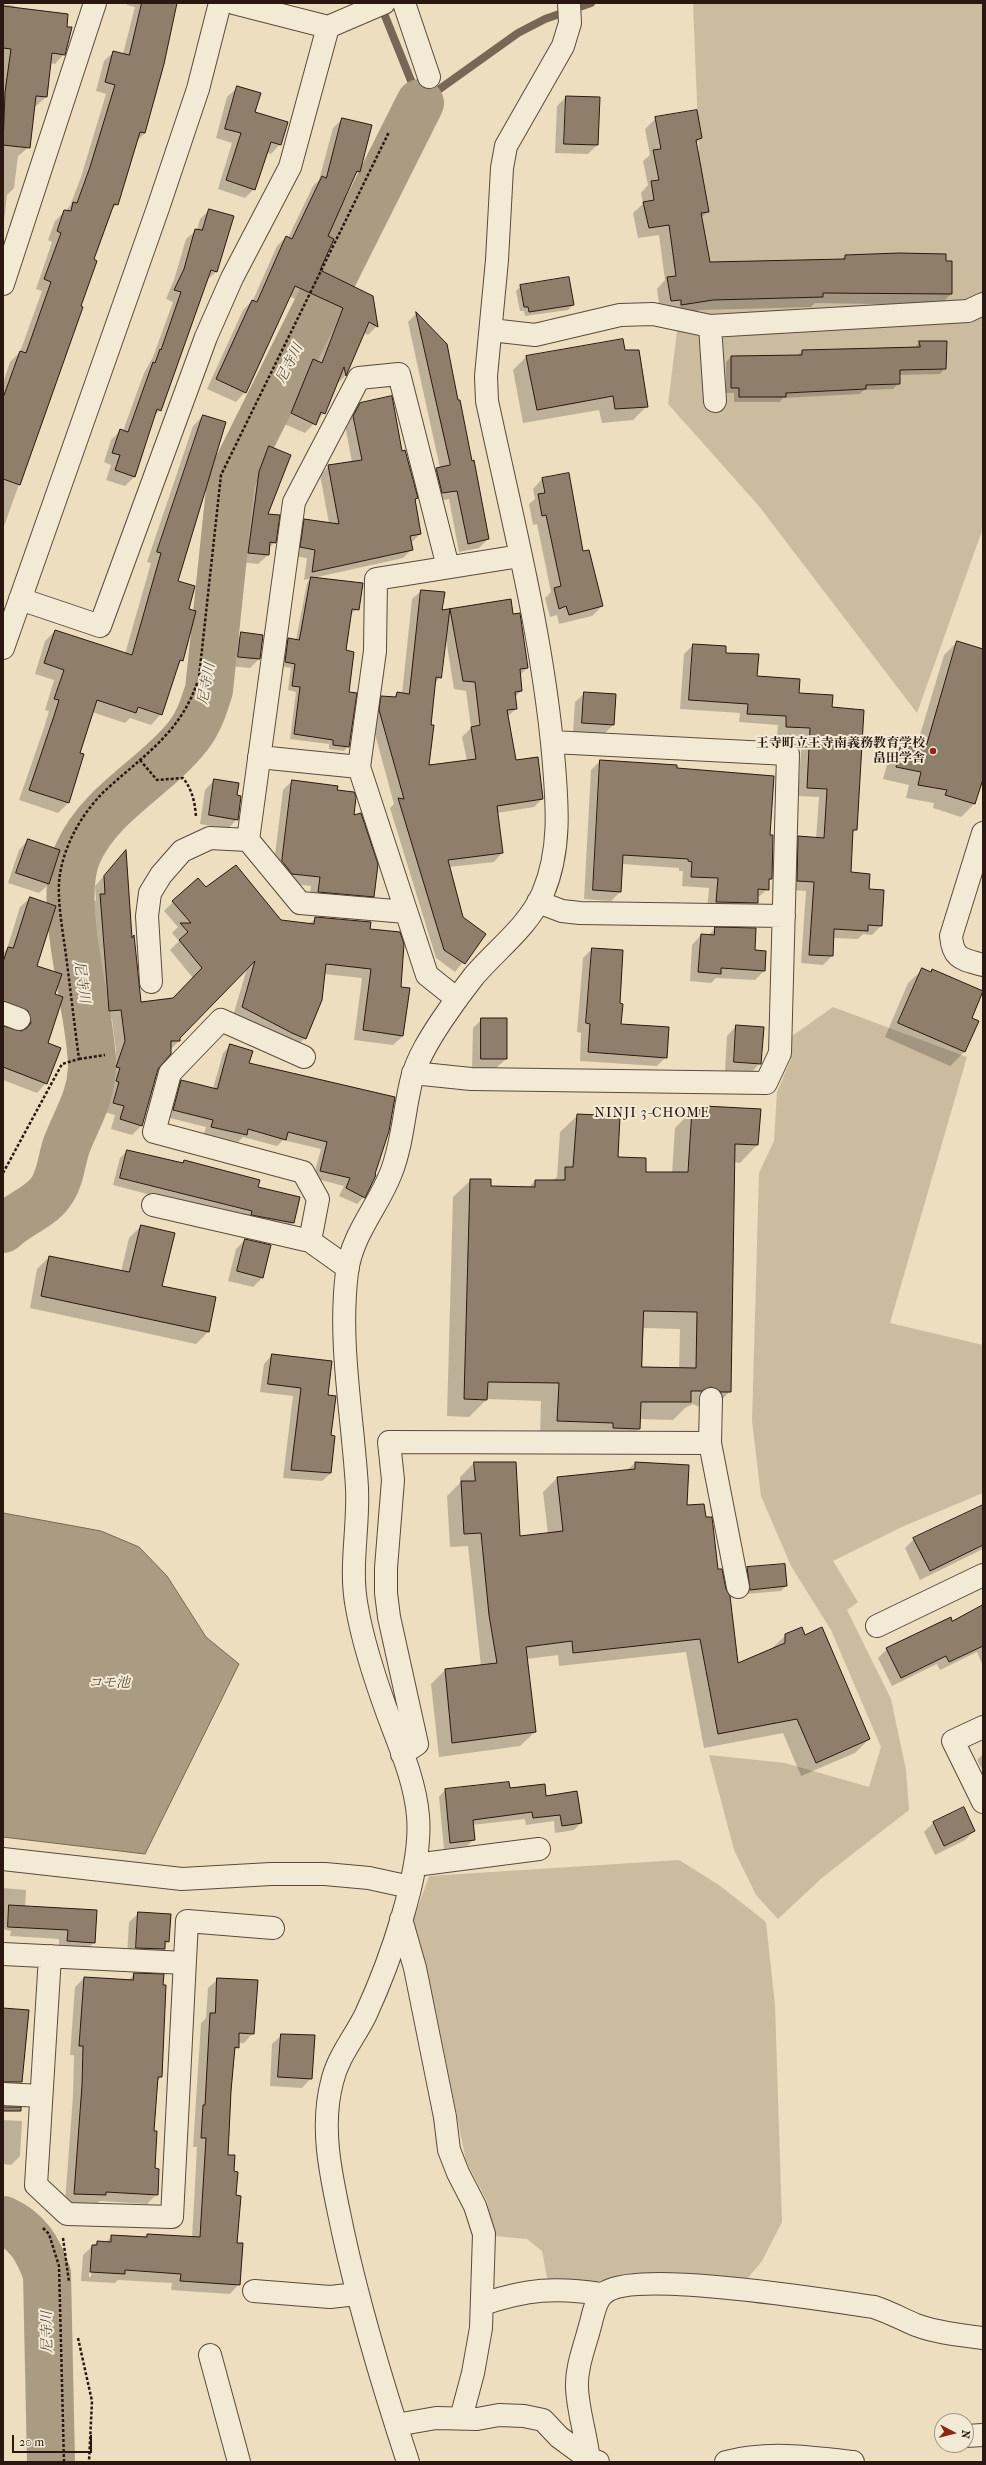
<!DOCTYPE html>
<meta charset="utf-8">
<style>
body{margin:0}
#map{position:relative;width:986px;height:2465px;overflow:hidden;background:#ecdebe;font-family:"IM FELL French Canon",serif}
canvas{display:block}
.frame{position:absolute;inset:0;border:4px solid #2a1810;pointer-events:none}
.north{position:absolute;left:934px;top:2413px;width:40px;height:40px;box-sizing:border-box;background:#f3ead5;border:1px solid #a39686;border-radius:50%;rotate:97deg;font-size:11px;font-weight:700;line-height:16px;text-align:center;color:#2a1810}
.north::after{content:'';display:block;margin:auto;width:14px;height:18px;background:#8f2418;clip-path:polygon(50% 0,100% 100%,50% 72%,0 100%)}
.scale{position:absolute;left:12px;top:2435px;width:80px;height:18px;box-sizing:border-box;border:2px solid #2a1810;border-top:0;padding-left:5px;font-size:12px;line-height:14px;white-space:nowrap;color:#2a1810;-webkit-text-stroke:3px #f3ead5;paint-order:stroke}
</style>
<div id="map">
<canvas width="986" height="2465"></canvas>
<div class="frame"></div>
<div class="north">N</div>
<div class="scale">20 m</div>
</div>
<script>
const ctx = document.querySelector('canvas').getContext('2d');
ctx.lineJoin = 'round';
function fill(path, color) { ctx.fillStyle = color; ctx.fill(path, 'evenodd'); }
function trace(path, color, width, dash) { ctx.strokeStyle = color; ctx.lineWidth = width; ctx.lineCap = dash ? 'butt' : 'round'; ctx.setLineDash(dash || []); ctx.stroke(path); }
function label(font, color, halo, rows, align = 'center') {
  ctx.font = font + ' "IM FELL French Canon","Noto Serif JP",serif'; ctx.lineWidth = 4; ctx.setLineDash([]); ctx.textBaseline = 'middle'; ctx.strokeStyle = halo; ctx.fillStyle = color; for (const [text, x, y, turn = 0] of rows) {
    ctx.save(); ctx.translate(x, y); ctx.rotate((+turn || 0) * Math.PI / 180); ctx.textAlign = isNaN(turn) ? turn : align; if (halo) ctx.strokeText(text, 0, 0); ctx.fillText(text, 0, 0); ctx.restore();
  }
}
const green = new Path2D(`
 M693 3H983V528L917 713 758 505 668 404 699 152Z
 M833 1007 967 1057 890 1323 983 1345V1493L904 1526 833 1561 858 1602 847 1610 891 1699 906 1770 909 1810 823 1877 778 1919 756 1895 734 1850 709 1755 785 1763 869 1787 881 1747 831 1630 791 1566 761 1496 752 1421 759 1173 774 1141 777 1092 791 1059 792 1036Z
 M679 1860 719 1885 766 1922 775 2005 782 2222 762 2261 743 2284 615 2277 589 2284 548 2283 542 2251 527 2239 494 2236 487 2201 466 2161 436 2012 413 1921 429 1876Z`);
const water = new Path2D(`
 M3 1513 101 1531 139 1547 167 1576 206 1637 239 1664 145 1854 3 1837Z`);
const shadow = new Path2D(`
 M127 3H177L145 133 137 141 117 204 110 211 93 260 80 307 82 308 3 529V383L10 362 20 352 42 291 36 289 52 242 48 240 55 221 70 206 81 177 106 94 96 91 104 61 114 52 123 54 135 7 127 5Z
 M3 4 15 6V9L71 28 64 54 55 64 50 63 46 97 36 106H34L29 147 18 156 14 188 7 195 3 229Z
 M237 88 280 144 271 154 266 152 254 189 245 198 218 189 232 143 216 138 227 97Z
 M566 97 599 98 597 145 588 154 555 153 557 106Z
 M656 118 701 138 696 143 708 211 701 218 709 263 841 260 845 256 945 262 951 294 940 305 815 303 811 307 702 310 671 315 660 311 657 289 665 280 659 235 638 238 633 213 643 204 641 193 648 185 643 161 650 155 645 129Z
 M342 119 359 171 352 178 326 237 318 271 377 326 368 335 364 333 345 376 336 385 324 413 305 433 282 423 304 370 313 361 317 362 335 318 289 296 245 392 236 402 207 389 243 310 253 300 277 246 286 237 288 238 313 186 319 180 333 128Z
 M209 210 217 271 207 280 160 410 154 416 134 477 125 486 106 480 111 465 104 462 111 440 120 431H123L144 373 153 357 173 302 166 299 174 280 186 239 197 230 200 219Z
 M521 286 573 305 568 310 525 316 524 311H520L516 291Z
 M416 314 446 345 488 539 479 548 459 552 449 499 434 502 428 477 440 468 408 322Z
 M920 342 945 368 940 374 899 375V383L893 389 864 390 860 394 783 398 780 402H734V393H726V362L731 357 797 356 802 351 914 348Z
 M624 351 647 406 633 420 602 423 599 410 523 423 513 370 527 356Z
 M361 404 401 452 417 498 414 501 420 534 411 543V550L403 558 304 580 307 558 293 556 296 528 305 520 329 523 320 475 329 466 352 462 345 425 352 412Z
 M203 416 177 582 182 660 178 665 161 714 151 725 130 718 125 723 92 712 78 753 68 803 58 813 19 800 44 728 49 711 45 710 54 680 35 674 45 641 55 631 125 654 151 563 147 562 193 426Z
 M269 448 267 515 275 542 268 549V555L258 564 239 562 250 482 259 457Z
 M542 479 582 553 602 606 592 616 559 624 557 615 550 617 545 598 551 592 537 524 533 525 529 504 535 499 533 489Z
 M311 578 358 609 350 614 345 651 348 746 344 751 329 749V744L290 739 296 692 288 690 291 668 281 666 284 644 288 639 296 640 307 583Z
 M421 591 441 611 510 600 527 668 520 675 521 691 514 698 516 709 507 717 515 761 542 799 534 807 497 813 502 853 494 862 449 867 462 917 485 934 455 972 436 958 390 808 394 804 371 719 373 705 382 697 393 698 397 693 402 694 412 599ZM446 639 454 689 466 691 471 728 462 737 467 761 428 766 429 726 435 683 440 677Z
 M242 634 259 659 250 668 229 666 232 643Z
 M957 642 983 650V782L974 804 961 817 933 808 934 803 906 798 909 785 883 779 889 758 902 745 916 748 944 655Z
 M693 645 724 654 756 677 831 708 856 830 852 833 850 872 868 890 883 891 881 926 872 935 863 934 858 939 833 938 832 956 823 965 801 963 806 891 789 890 790 846 799 837 816 839 819 797 798 796 802 736 777 735 778 725 739 722 740 713 680 709 684 654Z
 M585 693 613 725 604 734 573 732 575 702Z
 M600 761 676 769 769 836 771 879 768 882V889L757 898V903L747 912 707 911 709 888 682 886 683 871H679V868L622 864 620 892 611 901 584 899 591 770Z
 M214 780 236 796 237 819 228 829 200 824 205 790Z
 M292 781 336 790 352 817 373 896 363 905 309 901 311 886 283 883 273 871 283 790Z
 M28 840 49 884 39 893 8 883 19 850Z
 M125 852 131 940 140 1003 173 999 193 978 170 950 179 941 172 933 178 927 164 911 173 902 206 888 280 921 309 924 316 918 368 930 400 988 403 1036 393 1045 354 1040 362 978 324 974 305 1038 295 1047 233 1016 247 968 179 1037V1041L170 1050 157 1069 141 1126 132 1135 111 1129 115 1115 104 1112 111 1091 107 1090 111 1077 107 1076 116 1051 112 1019 100 1020 91 905 96 900 95 886Z
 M30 898 36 966 54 995 47 1043 46 1083 37 1093 3 1080V1027L22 1032V1026L3 1012V953L7 949 20 907Z
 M715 928 754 951 764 971 755 980 716 978 711 983 690 981 692 945 701 935 708 936Z
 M592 949 619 1004 620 1025 666 1057 657 1066 580 1061 581 1033 577 1032 583 958Z
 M922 970 930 973 932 970 971 1018 977 1021 964 1052 950 1066 885 1037 908 983Z
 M482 1019 506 1059 496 1068H472L473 1028Z
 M736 1026 760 1063 751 1073 725 1071 727 1036Z
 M231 1045 248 1063 394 1098 364 1197 357 1204 339 1196 344 1186 313 1178 321 1149 283 1140 277 1146 243 1137 238 1142 204 1134 206 1127 166 1117 174 1089 181 1081 213 1089 223 1053Z
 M705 1107 759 1110 757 1145 740 1163 733 1162 730 1391 713 1409H703L693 1404 685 1408 673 1420 639 1419V1429L621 1446 540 1438 541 1401 487 1399 469 1417 447 1416 453 1197 471 1180 490 1187 528 1188 535 1181H552L557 1177 560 1132 578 1115 617 1158 644 1173H672L675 1128 693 1110 701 1111ZM643 1328 680 1329 679 1369 641 1368Z
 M127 1151 182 1163 184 1161 257 1188 293 1222 285 1230 113 1185 120 1158Z
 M141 1226 160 1287 214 1298 208 1332 196 1344 30 1308 37 1269 49 1257 121 1272 129 1238Z
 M245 1240 262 1278 253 1287 228 1281 236 1249Z
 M272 1355 327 1396 331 1473 322 1481 283 1478 293 1396 260 1392 264 1364Z
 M474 1463H515L519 1537 548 1534 543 1492 557 1478 627 1470 635 1463 686 1506 717 1570 737 1664 771 1649 786 1635 805 1636 869 1739 855 1753 801 1776 783 1733 704 1748 686 1652 559 1666 558 1655 527 1659 535 1732 520 1746 439 1757 431 1684 445 1670 481 1666 468 1546 450 1547 447 1496 460 1483V1477Z
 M983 1513V1549L920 1580 905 1548 914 1539Z
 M747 1568 786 1586 781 1591 746 1594 743 1572Z
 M983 1606V1666L977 1652 940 1670 937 1664 892 1686 878 1658 887 1649 952 1622Z
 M983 1754V1771L977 1760Z
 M445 1790H509L545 1797 581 1823 574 1830 555 1833 554 1821 526 1825 525 1819 472 1825 474 1839 467 1846 444 1849 439 1797Z
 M963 1809 974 1831 965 1840 935 1855 924 1832 933 1823Z
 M3 1888 26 1890 25 1907 94 1942 85 1952 59 1950V1939L10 1936 11 1931 3 1929Z
 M139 1913 168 1941 164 1949 155 1958 127 1957 129 1922Z
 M134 1974 164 2024 161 2077 157 2082 153 2132 157 2194 147 2204 100 2201 96 2204 65 2203 73 2095 74 2055H70L75 1987 84 1978 128 1981Z
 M218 1979 253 2033 244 2043H238V2047L234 2051 227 2155 233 2172 239 2284 230 2294 171 2290 172 2283 118 2280 115 2283 81 2281 83 2255 97 2242 105 2243 112 2236 144 2237 147 2235 192 2238 197 2147H193L201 2023 206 2018 208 1988ZM91 2250H93L91 2277H89Z
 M3 2009 28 2011 24 2063 22 2074 12 2083 3 2082Z
 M282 2035 311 2078 302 2088 270 2086 272 2044Z
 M3 2120 22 2121 20 2156 11 2165 4 2164 3 2182Z`);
const stream = new Path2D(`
 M381 6 420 103 518 33 545 19 591 3`);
const river = new Path2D(`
 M3 1229C16 1215 38 1209 50 1193 61 1179 61 1160 67 1144 78 1116 91 1098 92 1067 92 1010 55 904 78 853 101 802 155 778 188 736 199 722 204 706 209 690L231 480 420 103
 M3 2220C28 2231 38 2249 47 2274L51 2462`);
const building = new Path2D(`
 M142 3H177L164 64 145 133 140 132 118 205 114 204 94 259 97 261 81 306 83 307 20 485 3 479V398L20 351 26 353 51 282 44 279 61 233 57 231 64 210 71 211 73 202 77 203 90 167 115 85 105 82 113 51 129 55Z
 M3 6 68 14 67 27H72L65 55 52 53 47 97 36 96 30 148 3 145 5 92 11 49 3 48Z
 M237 86 261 93 255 112 288 122 281 145 271 142 255 190 226 180 241 133 225 129Z
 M566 96 600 97 598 145 564 144Z
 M697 110 702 138 696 140 709 212 701 213 710 262 845 259V255L899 253 946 254V261H952V294L823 293V297L713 300 681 305V300L671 301 667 277 676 276 669 225 649 228 643 202 654 200 651 181 659 180 653 150 661 149 655 117Z
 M342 118 372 125 360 172 357 171 328 236 334 239 320 270 373 296 378 327 369 322 346 376 344 367 325 414 321 412 316 425 291 413 313 359 322 363 343 308 295 286 246 393 216 379 252 300 257 302 286 236 292 239 322 176 326 178Z
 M209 209 234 216 217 272 211 270 161 411 157 409 135 477 115 470 120 455 112 453 120 429 128 432 153 362 155 363 160 349 161 350 181 292 174 290 184 269 195 229 202 230Z
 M569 277 574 305 529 312 528 307H524L520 285Z
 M416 312 447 344 458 400H460L472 461 474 460 489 539 468 544 457 491 442 493 436 468 450 465Z
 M623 339 625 350H639L648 407 615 409 613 396 537 410 526 356Z
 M919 341H947L946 369 900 370V384L866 385V389L786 393V397H739V388H731V356L802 355V350L920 347Z
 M392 396 402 451 405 450 418 498 415 499 421 534 410 536 413 550 312 572 315 550 300 547 304 519 339 524 328 465 362 460 353 416 360 403Z
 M203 415 226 422 178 581 195 586 189 609 196 611 183 661 180 660 162 715 138 707 136 713 97 700 80 753 84 754 69 803 29 790 54 716 59 700 54 699 64 670 44 663 55 630 132 655 161 553 157 552Z
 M269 446 291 455 268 514 280 515 276 543 270 542 269 555 248 553 259 472Z
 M569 473 583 551 589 550 603 606 569 615 566 606 559 609 554 588 561 586 546 515 542 516 538 494 545 493 542 478Z
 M311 577 363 583 359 610 352 609 346 650 354 652 349 692 357 693 349 747 333 745V740L294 734 300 687 292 686 295 664 285 662 288 638 299 640Z
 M421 590 445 592 442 610 511 599 513 614 520 613 528 668 520 669 522 691 515 692 517 709 507 710 516 760 538 757 543 799 497 806 503 853 448 860 463 917 486 934 465 964 444 950 398 798 404 799 379 710 381 696 396 697 397 692 409 694ZM450 609 463 681 475 682 480 725 471 727 476 759 429 765 434 725H431L436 677 441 678Z
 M241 632 263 635 260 659 238 657Z
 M957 641 983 649V779L975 804 945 795 947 790 918 785 921 772 896 767 901 744 925 749Z
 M693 644 726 646V653L759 654 757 676 800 679 799 693 833 695 832 707 864 710 858 813 857 830H853L851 872 870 874 869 889 884 890 882 926 868 925V931L834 929 833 956 809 955 814 882 797 881 798 836 824 838 827 789 807 788 810 728 786 727V716L747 714 748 704 689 700Z
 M584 692 616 694 614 725 582 723Z
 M600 760 677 765V768L774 776 770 835H773L772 879H769V890L758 889V903L716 902 718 878 691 877 692 862 688 861V859L623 855 621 892 593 890Z
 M214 779 239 783 237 795 241 796 238 820 209 815Z
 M292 780 338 786 337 790 354 792 356 797 354 815 361 813 378 864 374 897 318 892 320 877 292 874 282 861Z
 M28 839 60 850 49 884 16 873Z
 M126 850 132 938 134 935 141 1002 173 998 202 968 179 940 188 932 180 923H191L172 901 198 878 206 887 236 865 281 920 314 924 315 917 371 922 370 929 400 932 404 944 401 987 410 988 403 1036 363 1030 371 969 326 964 322 1000 306 1039 292 1033 242 1007 255 961 180 1038V1041H171V1054L158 1069 142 1126 120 1119 124 1106 113 1103 119 1082 116 1081 120 1068 116 1067 125 1041 121 1010 109 1011 100 894H105L104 876Z
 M30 897 56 906 37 966 62 974 55 994 63 997 48 1043 61 1048 47 1084 3 1067V1026L21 1031 27 1028 31 1023 28 1011 3 1001V962L8 947 13 948Z
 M715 927 756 928 755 950 766 951 765 971 721 968V974L698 972 701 934 714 935Z
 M592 948 623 950 620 1003 623 1004 621 1024 669 1027 667 1058 588 1052 590 1024 586 1023Z
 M922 968 931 972 932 969 983 991 972 1018 979 1021 965 1052 898 1023Z
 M481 1018H507V1059H481Z
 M736 1025 764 1027 761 1064 734 1062Z
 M230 1044 253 1051 249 1063 395 1097 389 1131 375 1174 376 1175 365 1198 346 1188 350 1178 320 1171 327 1142 288 1132 286 1140 248 1129 247 1135 211 1127 213 1120 173 1110 181 1080 217 1089Z
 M704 1106 761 1109 758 1145 735 1144 731 1392H721L711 1387 702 1391H691V1402H641L640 1429 613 1428V1423L557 1421 559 1383 488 1382 487 1400 464 1399 470 1179H491V1186L535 1187V1180H565V1167H573L577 1114 620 1116 618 1157 646 1158V1172H688L692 1109 704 1110ZM644 1311 697 1312 696 1368 642 1367Z
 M127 1150 183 1163 184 1160 260 1180 258 1187 300 1197 294 1223 251 1215 252 1211 120 1178Z
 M141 1225 175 1233 162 1286 216 1297 209 1332 41 1296 49 1256 129 1272Z
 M245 1239 271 1245 263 1278 237 1271Z
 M272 1354 332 1361 328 1395 336 1396 331 1435 335 1436 331 1473 291 1470 301 1388 268 1384Z
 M474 1462H516L520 1536 563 1531 557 1477 635 1469V1462L689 1465 687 1505 704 1504 706 1517H712L718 1569H722L726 1589 730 1596 738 1663 785 1643V1634L802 1627 805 1635 822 1627 870 1739 816 1763 797 1719 718 1734 700 1639 573 1653 572 1641 526 1647 536 1732 452 1743 445 1669 497 1663 489 1615 481 1533 464 1534 461 1481H475Z
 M983 1505V1545L930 1571 913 1538Z
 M785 1564 787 1586 750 1590 747 1567Z
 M983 1605V1646L949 1662 946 1656 901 1678 886 1648 951 1617 952 1621Z
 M509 1782 510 1788 545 1784 546 1796 577 1791 582 1823 562 1826 560 1815 533 1818 532 1812 473 1820 475 1840 450 1843 445 1789Z
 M964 1807 975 1831 944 1846 933 1822Z
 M9 1905 97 1910 95 1943 67 1941 68 1930 8 1927Z
 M138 1912 171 1914 169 1942 165 1941V1949L136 1948Z
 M134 1973 164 1974 163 1985H166L162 2077H158L154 2131H157L155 2168 159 2169 158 2195 106 2192V2195L74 2194 82 2085 83 2046H79L84 1977 133 1980Z
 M217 1978 258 1980 254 2034 239 2033V2048L235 2047 231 2091 228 2155H235L234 2171 238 2172 236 2195 241 2196 237 2243H243L240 2285 180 2281 181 2274 125 2270V2274L90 2272 92 2245H97V2241L111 2242V2235L147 2237V2234L200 2237 206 2138H201L203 2105H205L210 2013H215Z
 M3 2008 29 2010 22 2082H3Z
 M281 2034 315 2035 312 2079 278 2077Z
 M3 2107H21V2111H3Z`);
const path = new Path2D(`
 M140 760 157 780 183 778C192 789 195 802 196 817
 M79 1059 105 1055
 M3 1173 62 1064 79 1059C74 1022 70 985 65 948 62 927 58 904 59 882 62 847 83 810 109 787 148 752 183 730 199 677L221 475 389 132
 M43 2228 49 2234 59 2266 64 2462
 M63 2238 69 2282
 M78 2338 92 2401 89 2462`);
const minor = new Path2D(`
 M234 3 328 27 384 3
 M404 3 429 77
 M3 284 95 3
 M710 326 715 401
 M491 330 535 335 620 315 653 314 710 326 968 311 983 304
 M20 599 100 626 206 337 232 278 290 167 328 27
 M3 648 158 208 198 89 220 3
 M259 757 359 767
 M983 833 951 936C953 960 963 959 983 965
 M538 902 562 911 580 913 784 916
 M406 912 300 903 248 840 294 502 359 378 399 374 448 567
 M151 982 147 916 150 893 161 875 182 851 210 838 248 840
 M457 999 427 975 359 767 375 651 376 579 520 556
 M3 1013 19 1019
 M304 1057 221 1020 170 1073 154 1132 303 1172 318 1199 310 1241
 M413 1073 471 1079 766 1083 780 1053 788 754 552 742
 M153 1205 310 1241 348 1268
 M711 1399 710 1443 738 1587
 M877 1626 983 1575
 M983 1727 953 1741 983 1802
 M402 1754 417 1744 389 1617 386 1593V1568L393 1480 389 1442 710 1443
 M3 1859 182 1879 271 1874H325L369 1878 410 1887
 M415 1865 539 1849
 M401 1919 415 1968 445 2117 449 2150 458 2173 475 2206 484 2234 481 2328 473 2373 461 2418
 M3 1954 185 1963
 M50 1956 36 2185 67 2214 172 2217 187 1921 273 1928
 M3 2094 41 2096
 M254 2291 330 2297 357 2294
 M483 2304C527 2289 556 2287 602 2294
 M210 2355 239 2462
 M396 2425 436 2418 477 2419 499 2415 524 2416 543 2420 559 2437 589 2459 598 2462
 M966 2436 983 2435
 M408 2462C383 2386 360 2310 343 2232 333 2183 319 2132 332 2082 338 2056 355 2037 366 2014 389 1964 423 1870 418 1816 415 1780 399 1745 387 1712 375 1679 363 1642 357 1608 349 1568 359 1528 357 1488 353 1417 338 1343 347 1272 352 1234 378 1207 391 1173 403 1143 404 1109 412 1078 418 1057 430 1038 442 1020 452 1005 463 990 474 976 498 948 528 927 543 893 562 848 557 801 553 753 542 634 512 518 487 401L486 376 497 260 502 168 506 146 563 46 570 23 569 3
 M589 2462C587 2437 578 2413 577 2388 576 2367 585 2346 590 2326 593 2316 595 2302 602 2295 628 2267 831 2301 874 2307 889 2312 902 2319 916 2325 937 2333 961 2335 983 2338
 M726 2462C767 2451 811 2457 853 2462`);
const markers = [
 [933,751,4,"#8f2418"]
];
const poiNames = [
 ["王寺町立王寺南義務教育学校",925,744],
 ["畠田学舎",925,759]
];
const waterNames = [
 ["尼寺川",290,364,-63],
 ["尼寺川",207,684,-79],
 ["尼寺川",81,982,82],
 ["コモ池",109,1684],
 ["尼寺川",48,2332,-91]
];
const neighbourhoodNames = [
 ["NINJI 3-CHOME",652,1114]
];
fill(green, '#cbbca0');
fill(water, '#aa9b83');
trace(water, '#776755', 1);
fill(shadow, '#0003');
trace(stream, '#776755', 8);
trace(river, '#aa9b83', 48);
fill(building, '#8f7f6a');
trace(building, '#2a1810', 1);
trace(minor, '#5a4a3c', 24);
trace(path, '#2a1810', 2.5, [3, 2]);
trace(minor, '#f3ead5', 22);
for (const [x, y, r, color] of markers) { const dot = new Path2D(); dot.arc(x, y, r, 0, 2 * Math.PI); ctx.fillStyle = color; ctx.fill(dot); trace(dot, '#f3ead5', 1.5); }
label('bold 13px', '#2a1810', '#f3ead5', poiNames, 'right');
label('italic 14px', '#5d4c3e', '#f3ead5', waterNames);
ctx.letterSpacing = '1px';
label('14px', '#2a1810', '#f3ead5', neighbourhoodNames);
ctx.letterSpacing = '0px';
</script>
